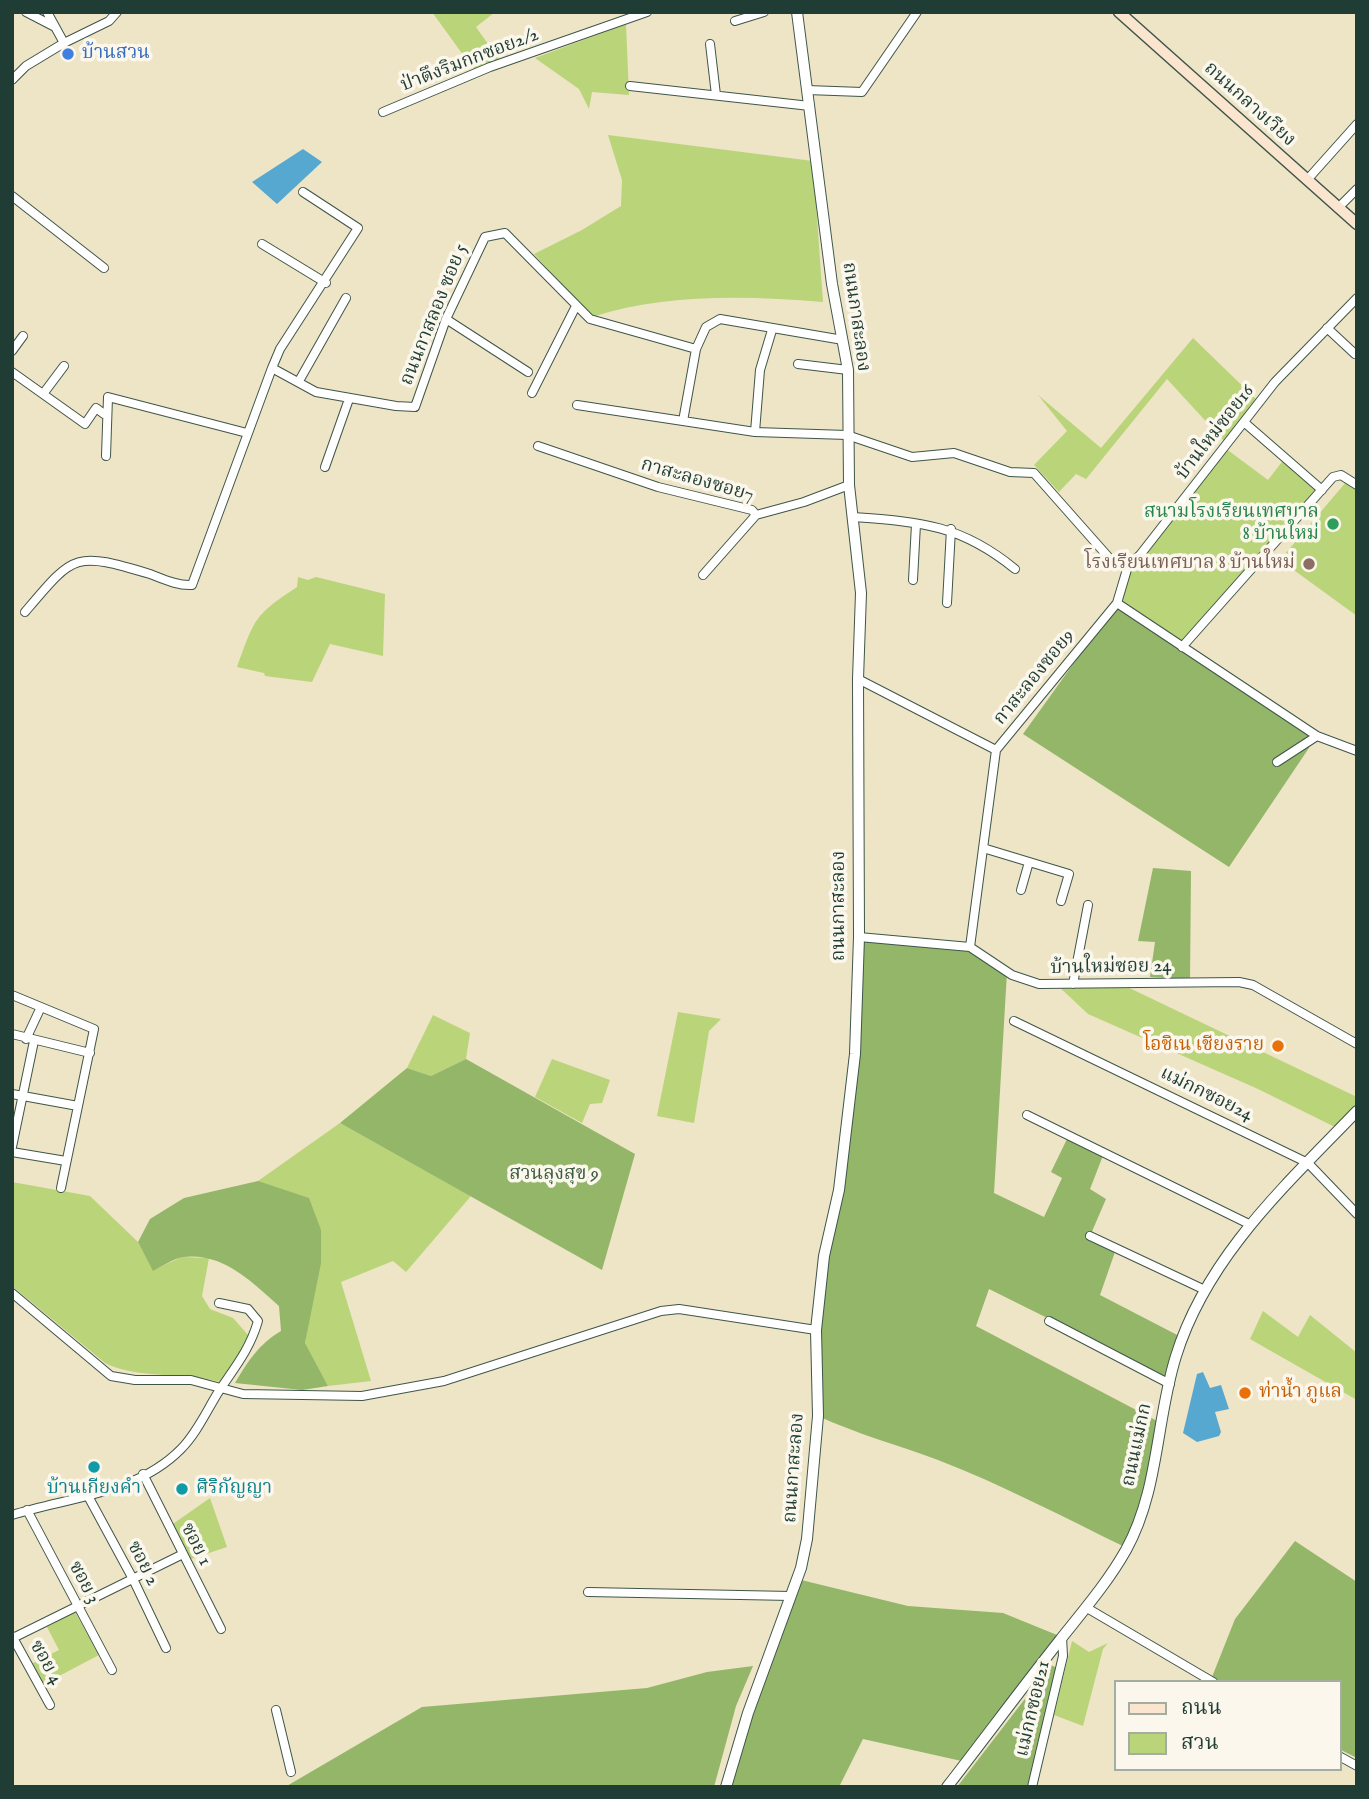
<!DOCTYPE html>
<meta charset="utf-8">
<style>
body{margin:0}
#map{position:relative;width:1369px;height:1799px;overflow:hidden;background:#eee4c6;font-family:"IM FELL English","Noto Serif Thai",serif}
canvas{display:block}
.frame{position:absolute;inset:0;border:14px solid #1f3d34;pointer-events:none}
.legend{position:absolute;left:1114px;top:1680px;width:228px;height:91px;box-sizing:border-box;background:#fbf7ec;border:2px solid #a3ada2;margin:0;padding:9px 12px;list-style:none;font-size:21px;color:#1f3d34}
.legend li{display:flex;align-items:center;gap:14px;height:35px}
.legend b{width:35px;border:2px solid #a3ada2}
</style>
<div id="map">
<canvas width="1369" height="1799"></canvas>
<div class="frame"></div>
<ul class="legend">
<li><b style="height:9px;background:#fbe5cf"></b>ถนน</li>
<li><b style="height:19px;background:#bad479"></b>สวน</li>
</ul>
</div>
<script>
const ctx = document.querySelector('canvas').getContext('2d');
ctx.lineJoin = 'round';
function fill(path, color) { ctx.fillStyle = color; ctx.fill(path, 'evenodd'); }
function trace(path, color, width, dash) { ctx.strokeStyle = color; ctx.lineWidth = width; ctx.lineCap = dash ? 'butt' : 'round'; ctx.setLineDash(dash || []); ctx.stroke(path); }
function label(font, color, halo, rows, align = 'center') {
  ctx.font = font + ' "IM FELL English","Noto Serif Thai",serif'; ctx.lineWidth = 7; ctx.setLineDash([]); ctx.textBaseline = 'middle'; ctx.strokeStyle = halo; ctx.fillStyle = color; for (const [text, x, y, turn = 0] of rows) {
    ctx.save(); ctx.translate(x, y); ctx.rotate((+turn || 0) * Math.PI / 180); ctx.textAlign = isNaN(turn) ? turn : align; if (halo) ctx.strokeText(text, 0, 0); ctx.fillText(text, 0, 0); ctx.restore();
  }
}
const green = new Path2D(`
 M432 12H495L476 27 500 61 474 70Z
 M626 24 629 95 592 92 589 109 579 89 535 58Z
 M608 135 813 161 823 302C747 296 666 293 592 317L534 254 582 230 621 206 622 180Z
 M1193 338 1256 399 1224 441 1167 379 1086 479 1076 474 1059 492 1034 465 1067 431 1038 395 1101 448Z
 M1225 448 1268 480 1285 458 1322 490 1182 647 1117 603 1128 566Z
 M1346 482 1357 489V616L1280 560Z
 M298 577 308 580 316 577 385 594 383 656 330 644 312 682 265 676 264 673 237 667C255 619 253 616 297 587Z
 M1056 984H1121L1357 1097V1110L1339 1129 1258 1089 1088 1014Z
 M678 1012 721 1019 709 1031 694 1123 657 1116Z
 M433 1015 470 1033 466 1059 431 1076 407 1068Z
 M552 1059 610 1080 602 1103 590 1104 582 1123 535 1097Z
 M340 1123 471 1196 406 1272 393 1261 341 1282 371 1381 328 1386 305 1344 310 1307 258 1181Z
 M12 1182 90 1196 138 1242 153 1270 182 1257 209 1258 202 1296 210 1309 233 1318 248 1335 239 1356 220 1382C182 1371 139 1380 105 1363L12 1286Z
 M1263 1311 1298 1337 1310 1315 1357 1353V1400L1250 1339Z
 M210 1498 227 1547 188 1560 170 1526Z
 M75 1612 99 1655 42 1685 31 1664 59 1650 47 1627Z
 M1072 1641 1089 1652 1108 1643 1103 1649 1083 1726 1054 1715Z`);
const forest = new Path2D(`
 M1117 603 1317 736 1229 867 1023 734Z
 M1153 868 1191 871 1190 979 1150 977 1155 942 1138 941Z
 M859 937 970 947 1007 972 994 1193 1044 1217 1062 1178 1051 1172 1067 1139 1104 1153 1090 1189 1106 1199 1090 1236 1116 1249 1100 1295 1183 1338 1170 1379 989 1289 976 1326 1161 1423 1127 1548C1065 1518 1003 1485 938 1460 898 1445 857 1434 818 1416L816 1330 837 1199Z
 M466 1059 635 1154 602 1270 340 1123 407 1068 431 1076Z
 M258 1181 309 1198 321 1230V1263L305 1343 328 1386 302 1390 235 1383C248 1361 259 1344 281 1331L279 1306C252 1282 223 1252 183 1257 173 1259 162 1266 153 1271L138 1242 150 1219 184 1198Z
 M1295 1541 1357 1582 1355 1757 1339 1749V1682H1220L1212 1677 1235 1619Z
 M797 1579 908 1606 1003 1613 1062 1637 966 1762 863 1739 839 1787H726Z
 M1051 1665 1057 1668 1028 1787H957Z
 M753 1666 736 1706 714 1787H285L422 1707 647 1688 707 1672Z`);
const water = new Path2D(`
 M303 149 322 162 277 204 252 182Z
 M1203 1372 1210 1388 1221 1385 1229 1409 1215 1412 1221 1432 1219 1436 1197 1442 1183 1433 1197 1374Z`);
const minor = new Path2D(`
 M26 12 55 27
 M47 12 64 43
 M735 21 764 12
 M710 44 716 95
 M12 80 26 66 64 43 109 21 117 12
 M630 86 810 106
 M807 90 862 92 917 12
 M383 112 490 67 647 12
 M1307 180 1357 124
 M12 196 104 268
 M1338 208 1357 189
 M262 244 326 283
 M446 319 528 372
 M1327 328 1355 354
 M696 349 706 327 720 319 843 340
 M12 351 23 336
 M798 364 848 370
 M272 368 280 349 358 228 303 192
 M12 372 85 424 96 408 104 414
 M299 381 346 298
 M532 393 576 306
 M43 394 64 366
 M577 405 683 421
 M1245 423 1322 490
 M755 432 760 370 772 330
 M538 446 658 487 752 510 756 515 804 502 849 485
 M106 456 108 397 247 433
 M325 467 349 399
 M852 517C920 522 960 524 1015 569
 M703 575 756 515
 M913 580 916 524
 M947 603 951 529
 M1117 603 1317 736 1357 751
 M25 612C74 554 74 551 150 574 163 579 178 586 192 585L272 368 316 392 396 406 415 407 446 319 485 237 505 233 590 319 696 349 683 421 755 432 847 435 912 457 954 453 1010 472 1034 473 1111 560 1128 566 1140 555 1275 382 1357 298
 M1182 647 1333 477 1341 475 1357 485
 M858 679 996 750 1117 603 1128 566
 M1277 762 1317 736
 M983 848 1069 874 1061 901
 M1021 890 1029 862
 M859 937 970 947 1012 975 1039 984 1239 982 1253 985 1357 1044
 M970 947 996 750
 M1073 984 1088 905
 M12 995 94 1029 61 1188
 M1014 1021 1308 1163 1357 1214
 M12 1034 90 1053
 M26 1039 41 1007
 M12 1094 78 1106
 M1027 1115 1251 1225
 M12 1147 34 1041
 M12 1152 66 1161
 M1090 1236 1205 1290
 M12 1293 111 1376 135 1380H191L243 1394 362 1396 444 1381 661 1311 679 1309 816 1330
 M1049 1321 1170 1384
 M143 1474 221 1629
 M88 1496 133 1579 166 1648
 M27 1510 112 1670
 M12 1515C69 1497 137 1494 181 1449 197 1433 207 1410 219 1391 235 1367 250 1349 258 1321L248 1309 219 1303
 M588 1592 791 1596
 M1087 1608 1213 1682
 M12 1636 50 1705
 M13 1638 181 1555
 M276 1710 291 1772
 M1339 1756 1357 1766
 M1032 1787 1063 1656 1062 1637`);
const tertiary = new Path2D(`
 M726 1787 748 1713 801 1568 807 1539 818 1416 816 1330 824 1256 839 1190 855 1054 859 937 858 679 861 593 849 485 848 370 832 284 797 12
 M947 1787C985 1738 1022 1688 1060 1640 1083 1611 1108 1582 1126 1550 1159 1491 1156 1419 1176 1356 1207 1256 1287 1184 1357 1111`);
const secondary = new Path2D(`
 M1119 12 1357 224`);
const markers = [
 [68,54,7,"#3f7fe0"],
 [1333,524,7,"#2e9e5b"],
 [1309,564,7,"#8d6e63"],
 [1278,1046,7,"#e8710a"],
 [1245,1393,7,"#e8710a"],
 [94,1467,7,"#0f9aa8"],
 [182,1489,7,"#0f9aa8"]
];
const shopNames = [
 ["บ้านสวน",82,54]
];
const streetNames = [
 ["ป่าตึงริมกกซอย2/2",470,61,-21],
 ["ถนนกลางเวียง",1249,105,42],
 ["ถนนกาสลอง ซอย 5",435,315,-68],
 ["ถนนกาสะลอง",855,317,82],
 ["บ้านใหม่ซอย16",1216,433,-52],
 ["กาสะลองซอย7",697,481,16],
 ["กาสะลองซอย9",1035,678,-51],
 ["ถนนกาสะลอง",840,906,-90],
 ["บ้านใหม่ซอย 24",1111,968,-1],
 ["แม่กกซอย24",1206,1095,26],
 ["ถนนแม่กก",1138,1445,-78],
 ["ถนนกาสะลอง",795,1468,-86],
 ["ซอย 1",195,1545,63],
 ["ซอย 2",142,1564,63],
 ["ซอย 3",83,1583,62],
 ["ซอย 4",45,1663,61],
 ["แม่กกซอย21",1034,1709,-77]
];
const leisureNames = [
 ["สนามโรงเรียนเทศบาล",1319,513],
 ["8 บ้านใหม่",1319,535]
];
const educationNames = [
 ["โรงเรียนเทศบาล 8 บ้านใหม่",1295,564]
];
const foodNames = [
 ["โอชิเน เชียงราย",1264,1046],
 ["ท่าน้ำ ภูแล",1259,1393,"left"]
];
const parkNames = [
 ["สวนลุงสุข 9",554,1175]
];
const cultureNames = [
 ["บ้านเกียงคำ",94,1489],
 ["ศิริกัญญา",196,1489,"left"]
];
fill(green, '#bad479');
fill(forest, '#93b669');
fill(water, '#56a8d1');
trace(minor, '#3e564a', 10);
trace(tertiary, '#3e564a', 12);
trace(secondary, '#3e564a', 13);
trace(minor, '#fff', 8);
trace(tertiary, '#fff', 10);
trace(secondary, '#fbe5cf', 10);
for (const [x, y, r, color] of markers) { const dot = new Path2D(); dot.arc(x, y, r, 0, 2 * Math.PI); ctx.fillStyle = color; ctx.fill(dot); trace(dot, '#fbf7ec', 2.5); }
label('19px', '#366cbe', '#fbf7ec', shopNames, 'left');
label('19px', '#1f3d34', '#fbf7ec', streetNames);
label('19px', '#27864d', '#fbf7ec', leisureNames, 'right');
label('19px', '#785e54', '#fbf7ec', educationNames, 'right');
label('19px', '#c56008', '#fbf7ec', foodNames, 'right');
label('19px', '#3e5b42', '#fbf7ec', parkNames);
label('19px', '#0d838f', '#fbf7ec', cultureNames);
</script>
